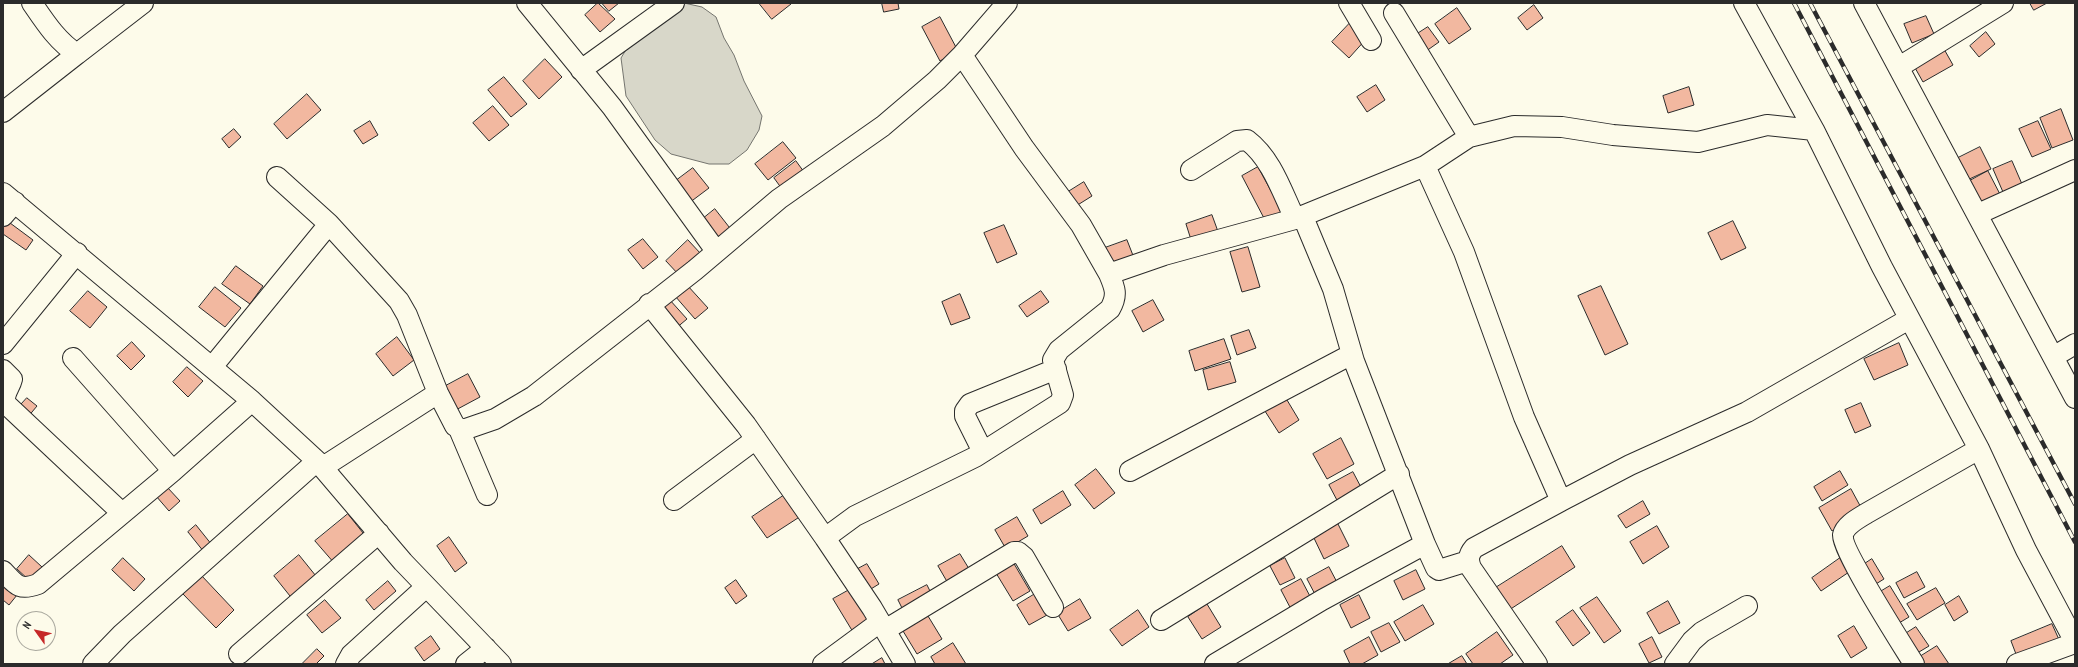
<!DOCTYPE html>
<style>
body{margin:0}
#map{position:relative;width:2078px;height:667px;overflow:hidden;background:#fdfbea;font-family:"PT Sans Narrow",sans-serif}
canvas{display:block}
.frame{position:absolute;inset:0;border:4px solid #2b2b2b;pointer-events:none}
.north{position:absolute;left:16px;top:611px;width:40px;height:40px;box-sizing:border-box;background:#fdfbea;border:1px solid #a9a89e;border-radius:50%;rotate:303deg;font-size:11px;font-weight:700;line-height:16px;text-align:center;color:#2b2b2b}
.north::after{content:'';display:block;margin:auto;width:14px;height:18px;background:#c62828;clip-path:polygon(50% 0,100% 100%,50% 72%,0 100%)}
</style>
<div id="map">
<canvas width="2078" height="667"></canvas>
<div class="frame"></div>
<div class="north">N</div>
</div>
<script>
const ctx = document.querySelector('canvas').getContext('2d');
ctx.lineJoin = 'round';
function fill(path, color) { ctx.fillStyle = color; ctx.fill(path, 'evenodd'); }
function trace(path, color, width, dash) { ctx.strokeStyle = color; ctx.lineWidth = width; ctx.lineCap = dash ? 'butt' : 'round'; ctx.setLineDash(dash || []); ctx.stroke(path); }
const water = new Path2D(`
 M684 3 702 7 716 17 724 38 734 55 744 81 762 116 759 130 747 150 729 164H709L671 154 655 140 626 96 621 58 627 48Z`);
const building = new Path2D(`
 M598 3 615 19 600 32 585 15Z
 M602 3H619L609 11Z
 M759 3H791V4L772 19Z
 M882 3H898L899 9 884 12Z
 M2030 3H2047L2034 10Z
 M1534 5 1543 18 1527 30 1518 18Z
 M1457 8 1471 29 1449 44 1435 24Z
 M1926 16 1934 34 1912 43 1904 24Z
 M940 17 958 51 940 61 922 27Z
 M1350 23 1367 38 1349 58 1332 42Z
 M1428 27 1439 42 1422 54 1411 38Z
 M1986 32 1995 44 1979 57 1970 46Z
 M1944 49 1953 65 1923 82 1914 66Z
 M545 59 562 77 539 99 523 81Z
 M504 77 527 104 511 117 488 90Z
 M1376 85 1385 100 1367 112 1357 97Z
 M1689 87 1694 105 1668 113 1663 96Z
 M307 94 321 110 287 139 274 124Z
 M493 106 509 125 489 141 473 123Z
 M2061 109 2073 140 2052 148 2040 118Z
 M370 121 378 135 363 144 354 131Z
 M2038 121 2051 149 2032 157 2019 129Z
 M234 129 241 137 229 148 222 139Z
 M783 142 796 158 768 180 755 164Z
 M1980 147 1991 169 1963 182 1952 161Z
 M796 161 804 172 782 189 774 178Z
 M2012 161 2025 191 2006 199 1993 169Z
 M1258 167 1283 213 1266 222 1242 176Z
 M693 168 709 188 685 206 669 186Z
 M1988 171 2003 200 1981 212 1966 183Z
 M1084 182 1092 196 1076 206 1068 192Z
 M715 209 733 232 718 244 699 222Z
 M1212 215 1220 237 1193 246 1186 224Z
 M6 220 33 240 26 250 3 234V225Z
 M1733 221 1746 248 1721 260 1708 233Z
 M1004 225 1017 254 997 263 984 233Z
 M643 239 658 257 643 269 628 250Z
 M688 240 701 254 679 275 666 261Z
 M1127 240 1134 258 1109 268 1102 249Z
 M1248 247 1260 287 1242 292 1230 252Z
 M236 266 263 286 250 304 222 284Z
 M687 285 708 308 695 319 675 296Z
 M1601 286 1628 344 1605 355 1578 296Z
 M215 287 241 308 225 327 199 307Z
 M88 291 107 307 90 328 70 311Z
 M1041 291 1049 302 1027 317 1019 306Z
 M960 294 970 318 951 325 942 302Z
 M669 299 687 319 675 329 658 309Z
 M1153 300 1164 320 1143 332 1132 311Z
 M1249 330 1256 348 1237 355 1231 336Z
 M397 337 414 360 393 376 376 354Z
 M1224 339 1231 359 1195 371 1189 351Z
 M132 342 145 356 131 370 117 356Z
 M1899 343 1908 365 1874 380 1864 359Z
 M1230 362 1236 382 1208 390 1203 370Z
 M187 367 203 381 188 397 173 382Z
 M468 374 480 397 452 412 440 389Z
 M1284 395 1299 420 1279 433 1263 408Z
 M27 398 37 406 27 418 17 409Z
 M1861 403 1871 426 1855 433 1845 410Z
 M1341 438 1354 464 1327 479 1313 454Z
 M1096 469 1115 493 1094 509 1075 485Z
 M1840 471 1848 485 1822 501 1814 487Z
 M1353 472 1363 491 1339 504 1329 485Z
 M167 487 180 501 169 511 156 496Z
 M1851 489 1864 513 1832 531 1819 508Z
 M1063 491 1071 505 1041 524 1033 510Z
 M786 494 801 516 767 538 752 517Z
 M1643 501 1650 514 1626 528 1618 516Z
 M348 514 367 538 335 564 315 541Z
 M1017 517 1028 536 1006 549 995 530Z
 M1338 524 1349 546 1324 559 1313 536Z
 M196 525 212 545 204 552 188 532Z
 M1657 526 1669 547 1643 564 1630 542Z
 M449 537 467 563 455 572 437 546Z
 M1562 546 1575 567 1503 614 1489 592Z
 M960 554 971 572 949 585 938 566Z
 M29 555 42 567 30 581 17 569Z
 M299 555 320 581 294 601 274 576Z
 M1843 556 1852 570 1821 591 1812 578Z
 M123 558 145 579 134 591 112 570Z
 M1285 558 1295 578 1280 585 1270 566Z
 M1872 559 1884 579 1871 587 1860 567Z
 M1013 562 1030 591 1013 601 996 573Z
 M867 564 879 584 866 592 854 571Z
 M1329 567 1340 588 1318 600 1307 579Z
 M1416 570 1425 589 1403 600 1394 581Z
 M1917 572 1925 587 1904 598 1896 583Z
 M201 575 234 610 216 628 182 593Z
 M1301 579 1313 602 1293 613 1281 590Z
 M736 580 747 596 736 604 725 588Z
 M388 581 396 591 374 610 366 600Z
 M927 585 934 599 905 614 898 600Z
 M6 586 17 595 9 605 3 600V589Z
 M1890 586 1909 617 1894 626 1875 595Z
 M1936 588 1945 603 1917 620 1907 604Z
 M851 589 870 622 853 632 833 599Z
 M1035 594 1047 615 1029 625 1017 605Z
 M1359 595 1370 618 1351 628 1340 605Z
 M1959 596 1968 612 1954 621 1945 605Z
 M1597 597 1621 631 1604 643 1580 608Z
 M1080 599 1091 618 1068 631 1057 613Z
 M325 600 341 618 322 633 307 615Z
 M1668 601 1680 623 1659 634 1647 613Z
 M1207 604 1221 627 1202 639 1188 617Z
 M1423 605 1434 624 1405 641 1394 622Z
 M1138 610 1149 627 1122 646 1110 630Z
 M1573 610 1590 633 1573 646 1556 622Z
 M928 616 942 639 917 654 903 631Z
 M1389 623 1400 642 1381 652 1371 632Z
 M2052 624 2061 644 2019 662 2011 641Z
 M1854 626 1867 648 1851 658 1838 636Z
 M1916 627 1929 646 1914 655 1902 636Z
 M1497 632 1513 655 1500 664H1473L1466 654Z
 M431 636 440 649 424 661 415 648Z
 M1369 637 1378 655 1362 664H1350L1344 651Z
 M1652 637 1662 657 1649 663 1639 644Z
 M953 643 966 664H935L931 657Z
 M1937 646 1949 664H1921L1918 658Z
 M317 649 324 656 316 664H302Z
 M1462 656 1467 664H1448Z
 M882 658 885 664H872Z`);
const minor = new Path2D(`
 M527 3 612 107 716 251
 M1349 3 1371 40
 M1744 3 1814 130
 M1864 3 2075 398
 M1394 13 1469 137
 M77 54 143 3
 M962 55 1024 148 1081 225 1109 274 1164 255 1295 219 1425 166
 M1899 67 2003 3
 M581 70 674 3
 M3 112 77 54C57 41 45 22 32 3
 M1191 170 1237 141 1247 140C1272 159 1282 192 1295 219
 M3 193 252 401 317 461 403 562 501 664
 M1978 214 2075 170
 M3 216 15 202
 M1303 217 1333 289 1354 361 1425 544
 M329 224 399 301 407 315 438 393 455 426 463 430 495 419 534 396 695 270 779 199 883 126 937 80 962 55 1007 3
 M649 304 746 425 825 538
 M3 344 77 253
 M2053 357 2075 344
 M73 358 173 471
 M212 367 329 224 277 177
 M3 370 12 379C10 388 2 395 6 404L122 513
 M459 429 487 495
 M983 452 965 416V411L970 404 1056 369
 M323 467 438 393
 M1130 471 1352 354
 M674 500 756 439
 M1561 501 1630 465 1747 412 1909 319
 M3 571C16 585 19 591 38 584L173 471 252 401
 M1161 620 1399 474
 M885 630 1014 552H1018L1024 557 1053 607
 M239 654 379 533
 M93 664 122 634 317 461
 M346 664 351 655 426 587
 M466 664 486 648
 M823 664 880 622
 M905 664 872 608 825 538 855 516 975 457 1060 403 1063 395 1053 360 1059 350 1110 309C1118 295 1115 288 1109 274
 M1215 664 1322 600 1425 544 1436 568 1439 570 1468 561
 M1537 664 1471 568C1468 560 1468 555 1474 548L1561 501 1524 417 1464 252 1425 166 1469 137 1514 126 1562 127 1613 135 1698 142 1767 125 1814 130 1882 267 1979 449 2026 550 2075 642
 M1675 664 1692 641 1702 632 1747 606
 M1914 664C1903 646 1841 549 1843 535 1845 525 1859 518 1867 513L1979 449
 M2017 664 2075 643`);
const rail = new Path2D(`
 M1794 3 2075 542
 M1810 3 2075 504`);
fill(water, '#d8d7c9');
trace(water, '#74746e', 1);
fill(building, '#f2b8a0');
trace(building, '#2b2b2b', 1);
trace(minor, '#2b2b2b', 22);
trace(minor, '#fdfbea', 20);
trace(rail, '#2b2b2b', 4.5);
trace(rail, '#fdfbea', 3, [9]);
</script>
